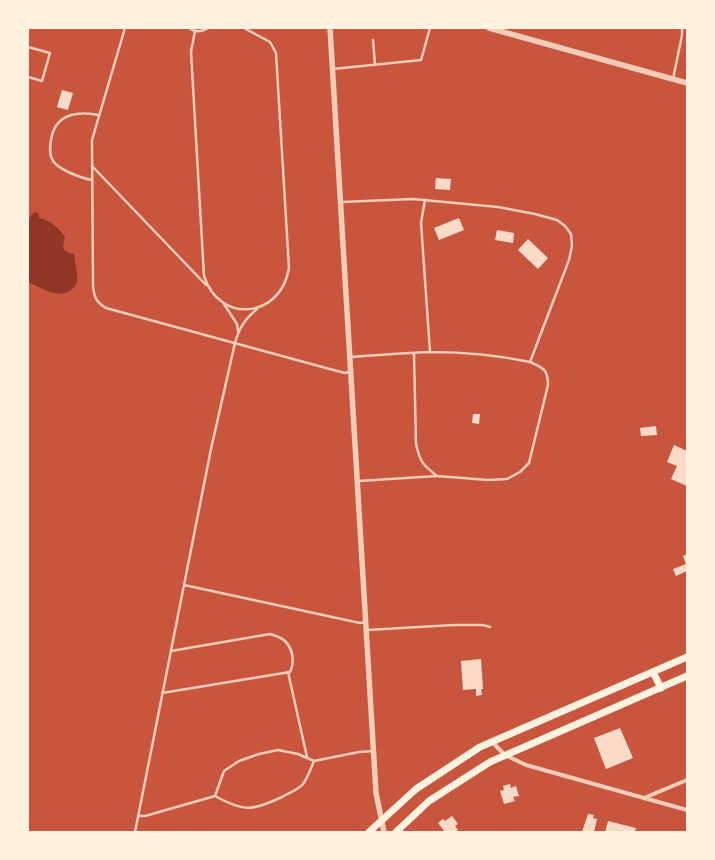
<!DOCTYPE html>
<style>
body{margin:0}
#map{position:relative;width:715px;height:860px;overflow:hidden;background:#c8553d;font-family:"Noto Sans",sans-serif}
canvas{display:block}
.frame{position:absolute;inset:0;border:29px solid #fff3e0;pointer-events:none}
</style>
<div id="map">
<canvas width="715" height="860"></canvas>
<div class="frame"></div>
</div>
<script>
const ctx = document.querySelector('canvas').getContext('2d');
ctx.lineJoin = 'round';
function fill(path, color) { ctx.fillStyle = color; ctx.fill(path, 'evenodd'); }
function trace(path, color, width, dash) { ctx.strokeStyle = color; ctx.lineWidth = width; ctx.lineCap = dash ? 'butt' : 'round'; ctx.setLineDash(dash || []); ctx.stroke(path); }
const water = new Path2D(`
 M35 212 38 213 39 218C49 219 59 228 65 237L63 246 64 250 69 253 74 254C75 263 78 272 77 282 76 286 73 289 69 291 56 299 40 287 28 282V224L31 215Z`);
const building = new Path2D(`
 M62 90 73 93 68 110 57 107Z
 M436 178 451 179 450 190 435 189Z
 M459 218 464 230 439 240 434 228Z
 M497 230 514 233 513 243 495 240Z
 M528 239 548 258 538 269 518 250Z
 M473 414H480L479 424 472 423Z
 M656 426 657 435 641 436 640 428Z
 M674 445 687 451V486L671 479 677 466 667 462Z
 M687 554V571L676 576 673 569 686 564 683 556Z
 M481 659 483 689H481L482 695 476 696V689L463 690 461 661Z
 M620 728 633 758 606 769 594 738Z
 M510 784 511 788 516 786 519 796 513 797 515 801 504 804 500 791 504 790 503 786Z
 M588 814 594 815 593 818 597 819 594 832H582Z
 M452 816 458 824 455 826 458 830 455 832H445L438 823 443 819 445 821Z
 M608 821 636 828 635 832H605Z`);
const service = new Path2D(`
 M125 28 92 140 93 286C94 297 96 302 106 308L337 371 345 373 351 371
 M189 28C196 33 202 32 208 28
 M195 31 191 52 204 276C220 325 281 318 289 268L276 53 270 42 244 28
 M373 40 375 65
 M28 47 50 53 42 81 28 77
 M333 69 421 60 430 28
 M673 79 682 35V28
 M92 166 206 285
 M92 180C81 178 56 169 52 159 49 153 50 147 51 140 55 114 76 111 98 115
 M425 200 421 223 430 352
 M342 202 413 199 498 207 535 214 557 220 565 226 571 234 572 246 569 260 530 362C497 355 464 352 430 352 404 353 377 355 351 357
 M224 304 237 324 238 331
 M414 353 416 444C420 462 423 465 437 476
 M358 481 437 476 488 480 507 479 520 472 529 463 548 385C548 370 544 368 530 362
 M184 585 360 623 365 622
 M367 630 453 625H483L490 627
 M288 672 307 757
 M162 693 290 672C295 662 293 649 285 641 281 637 276 636 270 634L171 651
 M215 796C244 812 252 811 282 797 289 793 298 790 303 784 308 777 311 768 314 761
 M138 816H145L215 796 224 771 239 761 259 754 278 750 298 754 314 761 359 752 373 751
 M135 832 211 449 235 343C239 328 245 319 257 309`);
const minor = new Path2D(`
 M492 742 505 755 526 765 687 810
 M644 798 687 780`);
const tertiary = new Path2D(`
 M330 28 376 793 384 832
 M489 28 687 83`);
const secondary = new Path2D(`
 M653 672 661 688
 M369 832 416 789 480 747 687 657
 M396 832 429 801 490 762 687 676`);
fill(water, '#8f3625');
fill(building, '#f7dbc8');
trace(service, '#f1ccb7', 2.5);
trace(minor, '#f1ccb7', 4);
trace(tertiary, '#f1ccb7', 5.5);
trace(secondary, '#fff3e0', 7);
</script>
